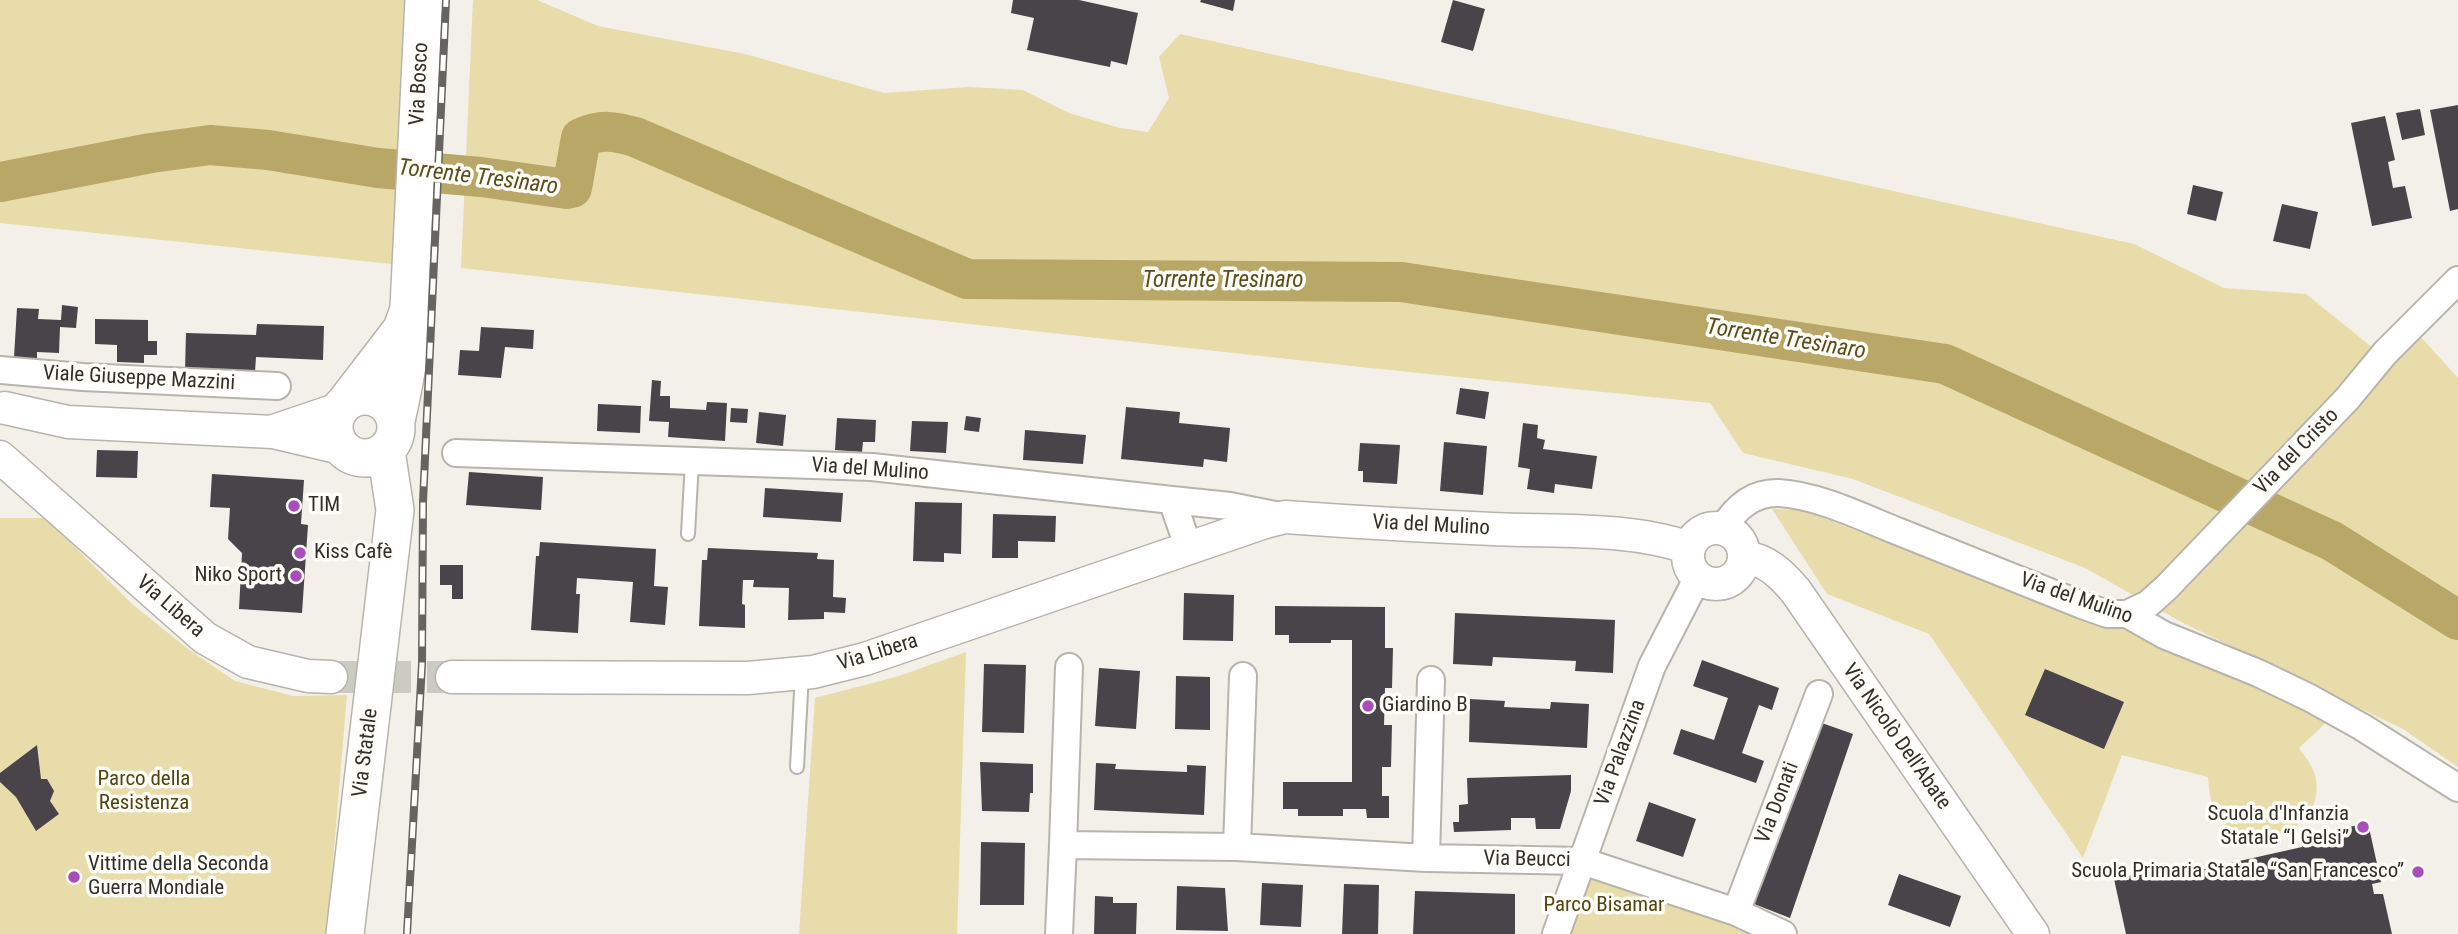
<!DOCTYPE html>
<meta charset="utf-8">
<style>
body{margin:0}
canvas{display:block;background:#f2f0e8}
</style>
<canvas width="2458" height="934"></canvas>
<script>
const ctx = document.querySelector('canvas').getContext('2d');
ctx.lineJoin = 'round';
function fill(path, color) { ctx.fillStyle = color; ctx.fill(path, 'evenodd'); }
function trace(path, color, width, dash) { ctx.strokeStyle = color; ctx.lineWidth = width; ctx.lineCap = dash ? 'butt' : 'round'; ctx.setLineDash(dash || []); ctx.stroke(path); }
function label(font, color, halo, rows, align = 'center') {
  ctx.font = font + ' "Roboto Condensed",sans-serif'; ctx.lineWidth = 7; ctx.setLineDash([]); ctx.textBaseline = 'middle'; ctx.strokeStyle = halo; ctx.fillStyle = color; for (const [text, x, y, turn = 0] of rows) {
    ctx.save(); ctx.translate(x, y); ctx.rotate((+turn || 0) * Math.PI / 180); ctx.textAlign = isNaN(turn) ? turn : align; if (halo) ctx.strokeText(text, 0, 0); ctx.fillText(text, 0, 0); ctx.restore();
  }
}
const green = new Path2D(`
 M0 0H407L392 264 0 223Z
 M473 0H537L598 26 745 54 884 93 969 87 1023 90 1069 113 1120 128 1148 132 1169 98 1159 57 1180 34 2134 244 2224 288 2306 294 2389 361 2421 337 2458 378V767L2403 729 2183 623 2085 568 1853 479 1743 453 1710 403 1361 367 461 268Z
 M1772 509 1803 510 2109 628 2130 626 2328 721 2299 748C2304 755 2311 764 2314 772 2333 828 2246 866 2217 814 2210 803 2209 790 2208 777L2122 755 2083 858 1929 634 1827 594Z
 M0 518H46L132 604 188 649 235 681 293 696 347 695 327 934H0Z
 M966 652 957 934H799L815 698 899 676Z
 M1585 867 1753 934H1566Z`);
const river = new Path2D(`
 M0 182 151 153 210 145 268 150 378 168 481 177 567 189 572 188 581 138C601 129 614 131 635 137L967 279 1401 282 1945 364 2332 541 2458 620`);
const building = new Path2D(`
 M1013 0H1079L1138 13 1127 65 1111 61 1110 67 1027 50 1034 18 1011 13Z
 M1201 0H1235L1233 11 1200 2Z
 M1453 0 1485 9 1473 51 1441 42Z
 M2458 105V209L2450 211 2430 110Z
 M2420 109 2425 135 2402 140 2396 113Z
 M2385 116 2395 160 2388 162 2393 188 2405 186 2412 218 2372 226 2351 123Z
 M2193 185 2223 192 2216 221 2187 214Z
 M2282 204 2318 212 2310 249 2273 241Z
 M62 305 78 307 76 328 60 327 59 353 37 352V359L14 357 17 308 39 309 38 319 61 320Z
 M95 319 148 320V341H157V355H144V363L117 362V345L95 344Z
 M257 324 324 326 323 360 256 357 255 372 185 370 186 333 256 335Z
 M481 327 534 330 533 349 505 347 501 378 458 375 460 350 479 351Z
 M652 380 661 381 660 396H670V408L706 410 707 402 727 403 725 441 668 437 669 422 649 421Z
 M1460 388 1489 392 1485 419 1456 414Z
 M598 404 641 406 640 433 597 431Z
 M1126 407 1180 412 1179 423 1230 428 1227 462 1204 459 1203 467 1121 459Z
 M731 408 748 409 747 423 730 422Z
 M759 412 786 415 783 446 756 443Z
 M966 416 981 418 979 432 964 430Z
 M837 418 876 420 875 442H863L862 452 835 450Z
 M912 421 948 422 946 453 910 451Z
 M1523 423 1538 425 1537 438 1545 440 1543 449 1597 456 1592 489 1555 484 1554 493 1527 489 1530 469 1518 467Z
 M1025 430 1086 435 1083 464 1023 460Z
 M1444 442 1487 446 1483 495 1440 491Z
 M1360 443 1400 445 1397 484 1363 482V471H1358Z
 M97 450 138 451 137 478 96 477Z
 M469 472 543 477 541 510 466 505Z
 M212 474 304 480 301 524 308 525 302 613 239 609 242 553 228 539 230 508 210 507Z
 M765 488 843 493 841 522 763 517Z
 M915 502 962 503 961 554 944 553V562L913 561Z
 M993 514 1056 516 1055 542 1018 541V558H992Z
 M540 542 656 549 654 586 668 587 665 625 630 622 633 582 577 578 576 594H580L578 633 531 630 536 556H539Z
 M708 548 818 553 817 559 834 560 833 597 846 598 845 613 824 612V619L788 620 789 588 753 587 754 580H743L742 604 745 605V628L699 626 702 560H707Z
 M440 565H463V599H452V585H440Z
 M1184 593 1234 595 1233 641 1183 640Z
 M1275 606 1385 607V648H1393L1392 688H1385L1384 725H1392L1391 767H1382V796H1389V818H1367L1366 809H1343V816H1298V809H1283V782H1352V640H1331V643H1289V635H1275Z
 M1455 613 1615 620 1613 673 1575 671 1576 661 1493 657 1492 666 1453 664Z
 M1702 660 1779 688 1772 710 1759 705 1742 753 1764 761 1756 783 1673 754 1681 729 1714 740 1728 698 1693 686Z
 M984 664 1026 665 1024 733 982 732Z
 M1099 668 1140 671 1136 729 1095 726Z
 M2045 669 2124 702 2104 749 2025 715Z
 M1176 676 1210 677V730L1175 729Z
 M1470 699 1505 701 1504 707 1550 709 1551 702 1589 704 1587 748 1469 742Z
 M1819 722 1853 734 1790 918 1749 902Z
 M37 745 41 779H47L54 791 50 801 59 814 36 831 16 797 0 782V773Z
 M980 762 1033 764V793H1030L1029 812 982 811Z
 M1096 763 1116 764 1115 769 1187 772V765L1206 766 1204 815 1094 810Z
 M1571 775V791L1560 829H1536L1535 818H1511V830L1454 832 1453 822H1459V805L1468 804 1467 778Z
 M1649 802 1696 819 1683 857 1636 841Z
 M2368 823 2381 882 2372 884 2374 894H2383L2392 934H2126L2114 879 2184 864 2186 873 2302 847 2300 837Z
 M981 842 1025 843 1024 905H980Z
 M1899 874 1961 896 1950 927 1888 905Z
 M1262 883 1303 885 1301 927 1260 925Z
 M1344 884 1379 885 1378 934H1342Z
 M1177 886 1225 888 1228 931 1176 930Z
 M1415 891 1515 894V934H1413Z
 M1095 896 1113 897V903H1137L1136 934H1094Z`);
const tertiaryTunnel = new Path2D(`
 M331 677H452`);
const service = new Path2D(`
 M688 534 692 461
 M797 767 802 673`);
const minor = new Path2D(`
 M0 370 83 377 277 386
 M456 453 872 467 1172 500
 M1723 528C1736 507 1754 492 1779 493 1817 495 1862 517 1897 531 1958 556 2020 580 2082 605L2107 614H2127L2164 635 2258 673 2310 698 2362 727 2458 788
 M1189 549 1172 500 1230 506 1285 517
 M2127 614 2148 604 2166 588 2347 399 2385 353 2458 280
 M1063 845 1069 667
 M1237 847 1243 676
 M1426 858 1431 680
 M1736 912 1819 694
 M1059 934 1063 845 1237 847 1426 858 1582 861 1736 912 1783 934
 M1556 934 1652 666 1698 577`);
const tertiary = new Path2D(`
 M5 408 68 422 273 432 341 448
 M274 431 339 409
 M0 457 205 638 248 662 308 676 331 677
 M1688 556a28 28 0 1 1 56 0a28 28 0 1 1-56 0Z
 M1745 557C1767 560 1781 574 1795 590L2033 934
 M452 677 748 678 813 672 865 659 1265 522 1285 517C1354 522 1424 526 1493 529 1556 532 1629 527 1689 548`);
const secondary = new Path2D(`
 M334 427a31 31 0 1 1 62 0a31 31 0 1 1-62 0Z
 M346 402 402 329 408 312
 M396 421C404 383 413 347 409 308L424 0
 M345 934 395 510 386 451`);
const rail = new Path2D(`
 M407 934 422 664 423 502 446 0`);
const markers = [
 [294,506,7,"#a74ebb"],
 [300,553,7,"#a74ebb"],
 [296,576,7,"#a74ebb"],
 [1368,706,7,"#a74ebb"],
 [2363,827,7,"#a74ebb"],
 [2418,872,7,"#a74ebb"],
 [74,877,7,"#a74ebb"]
];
const streetNames = [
 ["Via Bosco",420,84,-87],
 ["Viale Giuseppe Mazzini",139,379,3],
 ["Via del Cristo",2297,452,-46],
 ["Via del Mulino",870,470,4],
 ["Via del Mulino",1431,526,3],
 ["Via del Mulino",2076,599,19],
 ["Via Libera",170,607,41],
 ["Via Libera",878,653,-17],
 ["Via Nicolò Dell'Abate",1896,737,55],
 ["Via Statale",366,753,-83],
 ["Via Palazzina",1621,753,-70],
 ["Via Donati",1778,803,-69],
 ["Via Beucci",1527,860,1]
];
const poiNames = [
 ["TIM",308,506],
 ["Kiss Cafè",314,553],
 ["Niko Sport",282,576,"right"],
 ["Giardino B",1382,706],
 ["Scuola d'Infanzia",2349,815,"right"],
 ["Statale “I Gelsi”",2349,839,"right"],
 ["Vittime della Seconda",88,865],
 ["Guerra Mondiale",88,889],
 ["Scuola Primaria Statale “San Francesco”",2404,872,"right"]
];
const parkNames = [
 ["Parco della",144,780],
 ["Resistenza",144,804],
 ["Parco Bisamar",1604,906]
];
const waterNames = [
 ["Torrente Tresinaro",478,178,7],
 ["Torrente Tresinaro",1223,281],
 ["Torrente Tresinaro",1786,340,9]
];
fill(green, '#e9dcab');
trace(river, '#b8a766', 40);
fill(building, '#49444a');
trace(tertiaryTunnel, '#cbcac3', 32, [32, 16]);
trace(service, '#b7b4ac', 16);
trace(minor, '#b7b4ac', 30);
trace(tertiary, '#b7b4ac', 35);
trace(secondary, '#b7b4ac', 40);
trace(service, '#fff', 12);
trace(minor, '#fff', 26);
trace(tertiary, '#fff', 32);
trace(secondary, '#fff', 37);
trace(rail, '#656460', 8);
trace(rail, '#fffdf8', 5, [16]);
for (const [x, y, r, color] of markers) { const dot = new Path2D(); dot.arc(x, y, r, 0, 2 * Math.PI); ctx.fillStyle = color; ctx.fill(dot); trace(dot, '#fffdf8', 2.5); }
label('21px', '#31302d', '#fffdf8', streetNames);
label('21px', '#31302d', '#fffdf8', poiNames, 'left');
label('21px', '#524512', '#fffdf8', parkNames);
label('italic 23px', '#5b4d1c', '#fffdf8', waterNames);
</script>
